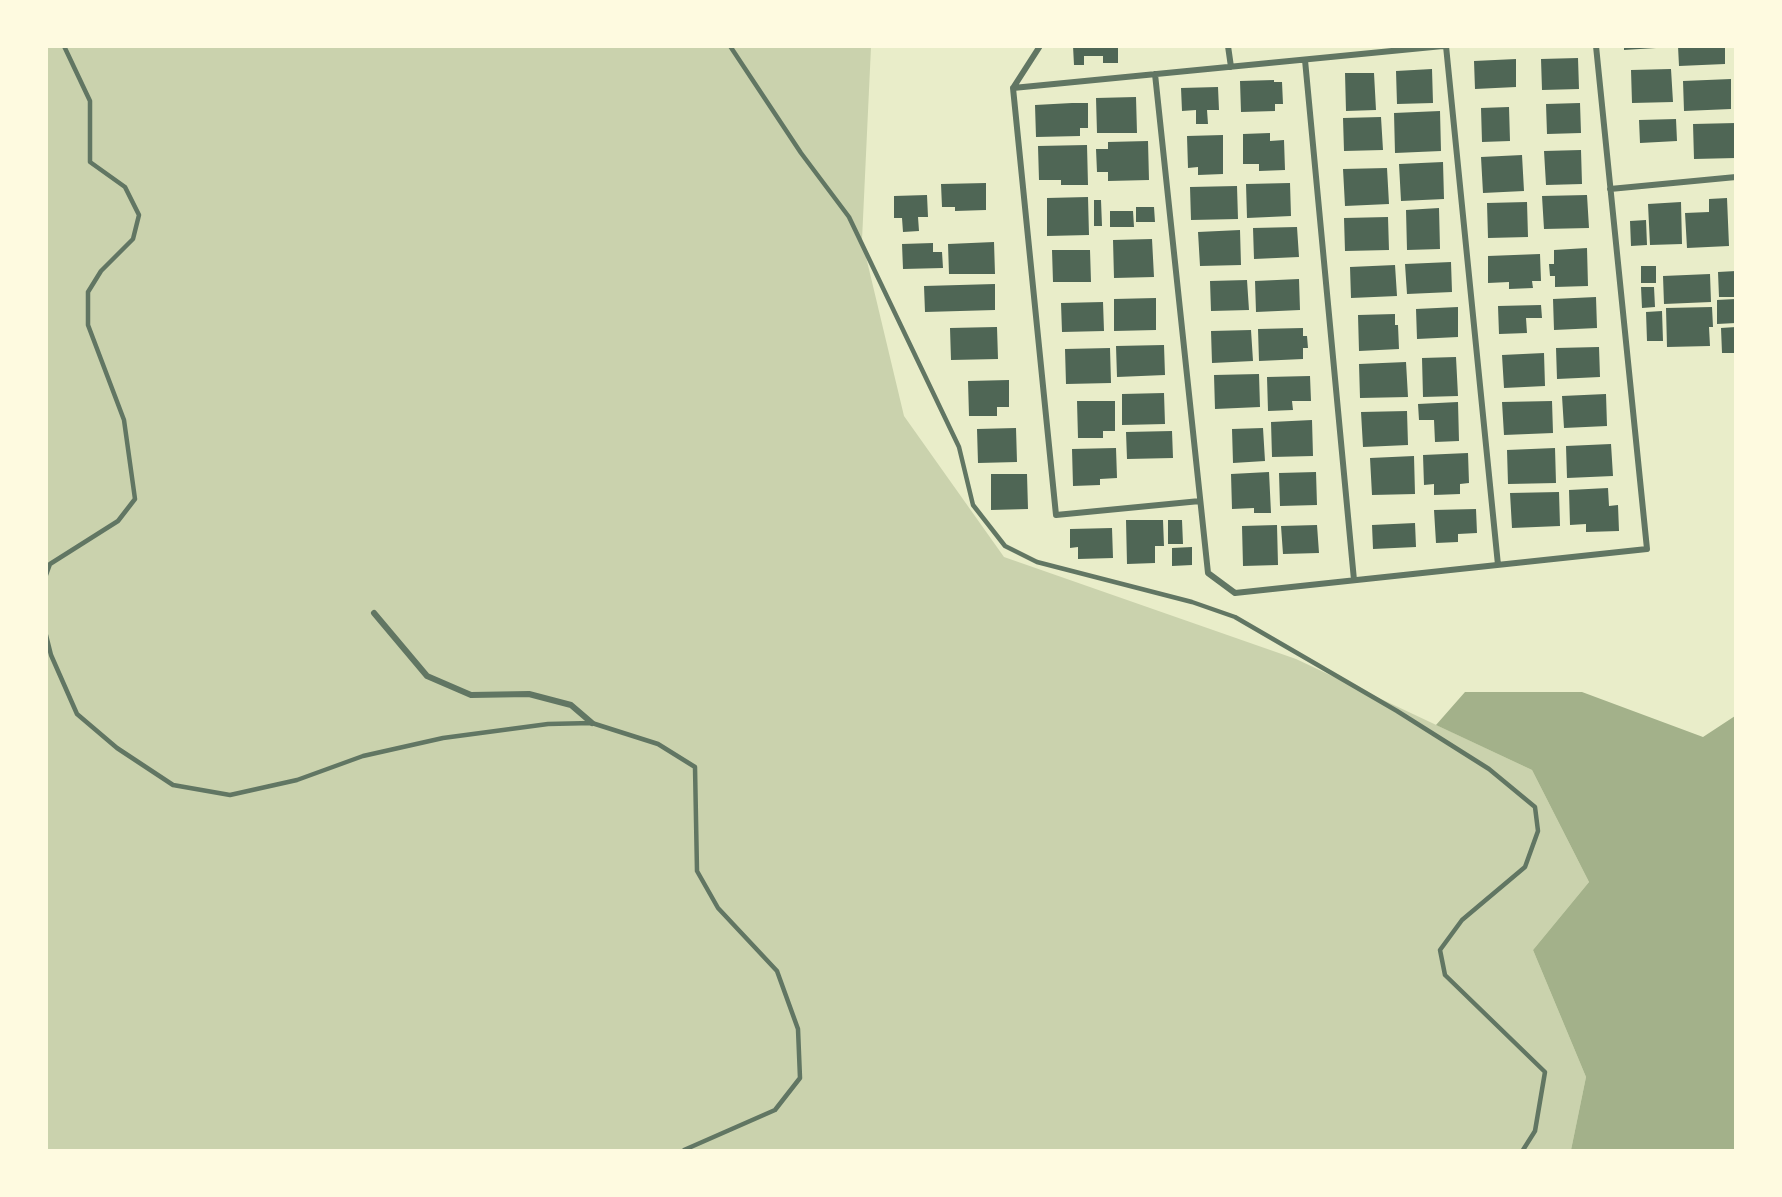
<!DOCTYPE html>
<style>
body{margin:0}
#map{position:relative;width:1782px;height:1197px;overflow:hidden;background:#e9edc9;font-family:"Space Grotesk",sans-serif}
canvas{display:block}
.frame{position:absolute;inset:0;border:48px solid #fefae0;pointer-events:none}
</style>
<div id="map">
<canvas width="1782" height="1197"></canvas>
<div class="frame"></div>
</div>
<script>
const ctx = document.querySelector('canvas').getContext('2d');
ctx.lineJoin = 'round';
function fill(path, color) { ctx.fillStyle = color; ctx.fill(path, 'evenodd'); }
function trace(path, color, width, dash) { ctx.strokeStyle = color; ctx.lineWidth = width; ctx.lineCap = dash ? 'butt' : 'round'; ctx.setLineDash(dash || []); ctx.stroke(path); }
const green = new Path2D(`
 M46 47H871L862 240 904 416 1004 557 1296 659 1532 770 1589 882 1533 950 1586 1077 1571 1150H47Z`);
const water = new Path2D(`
 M1465 692H1582L1703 737 1735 716V1150H1571L1586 1077 1533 950 1589 882 1532 770 1436 725Z`);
const building = new Path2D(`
 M1073 46 1118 48V63H1103V56H1084V65H1074Z
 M1624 46H1656V48L1624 50Z
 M1678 46H1725V64L1679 66Z
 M1578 58 1579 89 1542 90 1541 59Z
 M1516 59V87L1475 89 1474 61Z
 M1432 69 1433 103 1397 104 1396 71Z
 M1671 69 1673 102 1632 103 1631 70Z
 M1345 73H1374L1376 110 1346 111Z
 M1731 79V109L1684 111 1683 81Z
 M1274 80V82H1282L1283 104H1275V111L1241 112 1240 81Z
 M1218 87 1219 110H1207L1208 124H1196V110L1182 111 1181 88Z
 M1136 97 1137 133H1097L1096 98Z
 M1072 103H1088V128H1080V136L1036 137 1035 105Z
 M1580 103 1581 133 1547 134 1546 104Z
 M1509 107 1510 141 1482 142 1481 108Z
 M1440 111 1441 151 1395 153 1394 113Z
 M1381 117 1383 150 1344 151 1343 118Z
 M1676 119 1677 141 1640 143 1639 120Z
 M1736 123V158L1694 159 1693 124Z
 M1270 133V141L1284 140 1285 170 1259 171V164H1243V134Z
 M1223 135V174L1198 175V167L1188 168 1187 136Z
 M1148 141 1149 180 1108 181V172H1097L1096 149H1108V142Z
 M1087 145 1088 185H1061V180H1039L1038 146Z
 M1581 150 1582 184 1546 185 1544 151Z
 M1522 155 1524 191 1483 193 1481 157Z
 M1443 162 1444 199 1401 201 1399 164Z
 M1387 168 1389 204 1345 206 1343 169Z
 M986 183V210L955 211V207H942L941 184Z
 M1290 183 1291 216 1247 218 1246 184Z
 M1237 186 1238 219 1191 220 1190 187Z
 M927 195 928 217H918L919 231 903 232 902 218H894V196Z
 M1587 195 1589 228 1544 229 1542 196Z
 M1088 197 1089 235 1047 236V198Z
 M1727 198 1729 246 1687 248 1685 213 1709 212V199Z
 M1094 200H1101L1102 226H1094Z
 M1527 202 1528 237 1488 238 1487 203Z
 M1681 202 1682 244 1650 245 1648 204Z
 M1136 207H1154L1155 222H1136Z
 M1439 208 1440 249 1407 250 1406 210Z
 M1110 211H1133L1134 227H1110Z
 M1388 217 1389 250 1345 251 1344 218Z
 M1646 220 1647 245 1631 246 1630 221Z
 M1297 227 1299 257 1254 259 1253 228Z
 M1240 230 1241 265 1200 266 1198 232Z
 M1152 239 1154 277 1114 278 1113 240Z
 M994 242 995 274H949L948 244Z
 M933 243V252H942L943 268 903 269 902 244Z
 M1587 248 1588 286 1555 287V276H1550L1549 264H1554V250Z
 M1052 250H1090L1091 282H1053Z
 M1540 254 1541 281H1532L1533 288 1509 289V282L1488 283V256Z
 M1451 262 1452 292 1407 294 1405 264Z
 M1395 265 1397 296 1351 298 1350 267Z
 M1641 266H1656V283H1641Z
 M1736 271V297H1719L1718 272Z
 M1710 274 1711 302 1664 304 1663 276Z
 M1299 279 1300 310 1256 312 1255 281Z
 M1247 280 1249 310 1211 311 1210 281Z
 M995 284V310L925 312 924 286Z
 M1641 287H1654L1655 307 1642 308Z
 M1596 297 1597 328 1554 330 1553 299Z
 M1156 298V330L1114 331V299Z
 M1736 299V323L1717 324V300Z
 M1103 302 1104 331 1062 332 1061 303Z
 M1541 305 1542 318H1526L1527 333 1499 334 1498 306Z
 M1458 307V337L1417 339 1416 309Z
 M1712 307 1713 327H1709L1710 346 1667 347 1666 308Z
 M1662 311 1663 341H1647L1646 312Z
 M1395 314V325H1398L1399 349 1359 351 1358 315Z
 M997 327 998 359 951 360 950 328Z
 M1736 327V353H1722L1721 328Z
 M1303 328V336H1307L1308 348H1303V359L1259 361 1258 329Z
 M1251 330 1253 361 1212 363 1211 331Z
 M1164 345 1165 375 1117 377 1116 346Z
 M1599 347 1600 377 1557 379 1556 348Z
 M1110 348 1111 383 1066 384 1065 349Z
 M1544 353 1545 386 1504 388 1502 355Z
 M1456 357 1458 396 1423 397 1422 358Z
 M1406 362 1408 397 1360 398 1359 364Z
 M1259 374 1260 407 1215 409 1214 375Z
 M1310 376 1311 401H1292L1293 410 1268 411 1267 377Z
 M1009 380V407H997V416H969L968 381Z
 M1164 393 1165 424 1122 425V394Z
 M1606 394 1607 426 1564 428 1562 396Z
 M1077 401H1115V431H1103V438H1078Z
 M1552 401 1553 433 1504 435 1502 402Z
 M1458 402 1459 441 1435 442 1434 420H1419L1418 404Z
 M1407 411 1408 445 1363 447 1361 412Z
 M1312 420 1313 456 1272 457 1271 422Z
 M1016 428 1017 462 978 463 977 429Z
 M1263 428 1265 461 1233 463 1232 429Z
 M1172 431 1173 458 1127 459 1126 432Z
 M1611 444 1613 476 1567 478 1566 446Z
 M1116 448 1117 478 1100 479V485L1073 486 1072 449Z
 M1555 448 1556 483 1508 484 1507 450Z
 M1468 453 1469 483 1460 484V494L1434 495V484L1424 485 1423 455Z
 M1414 456 1415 494 1372 495 1370 458Z
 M1269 472 1271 513H1254V508L1232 509 1231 474Z
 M1316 472 1317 505 1280 506 1279 473Z
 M991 474H1027L1028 509 991 510Z
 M1608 488 1609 506 1618 505 1619 531 1586 532V524L1570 525 1569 490Z
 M1559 492 1560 526 1512 528 1510 493Z
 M1476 509 1477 533 1458 534V542L1436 543 1434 510Z
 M1126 520H1163L1164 546H1155V563L1127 564Z
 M1168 520H1182L1183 544H1168Z
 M1415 523 1416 547 1373 549 1372 525Z
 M1277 525 1278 565 1243 566 1242 526Z
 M1317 525 1319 553 1283 554 1281 526Z
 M1112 528 1113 558 1078 559V547L1070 548V529Z
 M1192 547V565L1172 566V548Z`);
const service = new Path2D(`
 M730 46 801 153 849 217 959 447 973 505 1005 546 1037 562 1192 602 1235 617 1397 711 1489 769 1535 807 1538 831 1525 867 1462 920 1440 950 1445 975 1545 1072 1535 1131 1523 1150
 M46 575 50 564 118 521 135 499 124 420 88 325V292L101 271 133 239 139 215 125 187 90 162V101L64 46
 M46 635 51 655 77 714 117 748 173 785 230 795 297 780 363 756 443 738 548 724 592 723 658 744 695 767 697 871 718 908 777 971 798 1029 800 1078 775 1110 684 1150`);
const minor = new Path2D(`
 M1040 46 1013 88 1056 515 1200 501
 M1228 46 1231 67
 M1446 46 1498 565
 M1305 60 1354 580
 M1155 74 1208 573 1235 593 1647 549 1596 46
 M1013 88 1443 46
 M1610 189 1736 177
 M374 613 427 676 471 695 529 694 571 705 592 723`);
fill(green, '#cad2ad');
fill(water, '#a3b18a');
fill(building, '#4f6655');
trace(service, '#617663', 4.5);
trace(minor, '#617663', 6);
</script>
